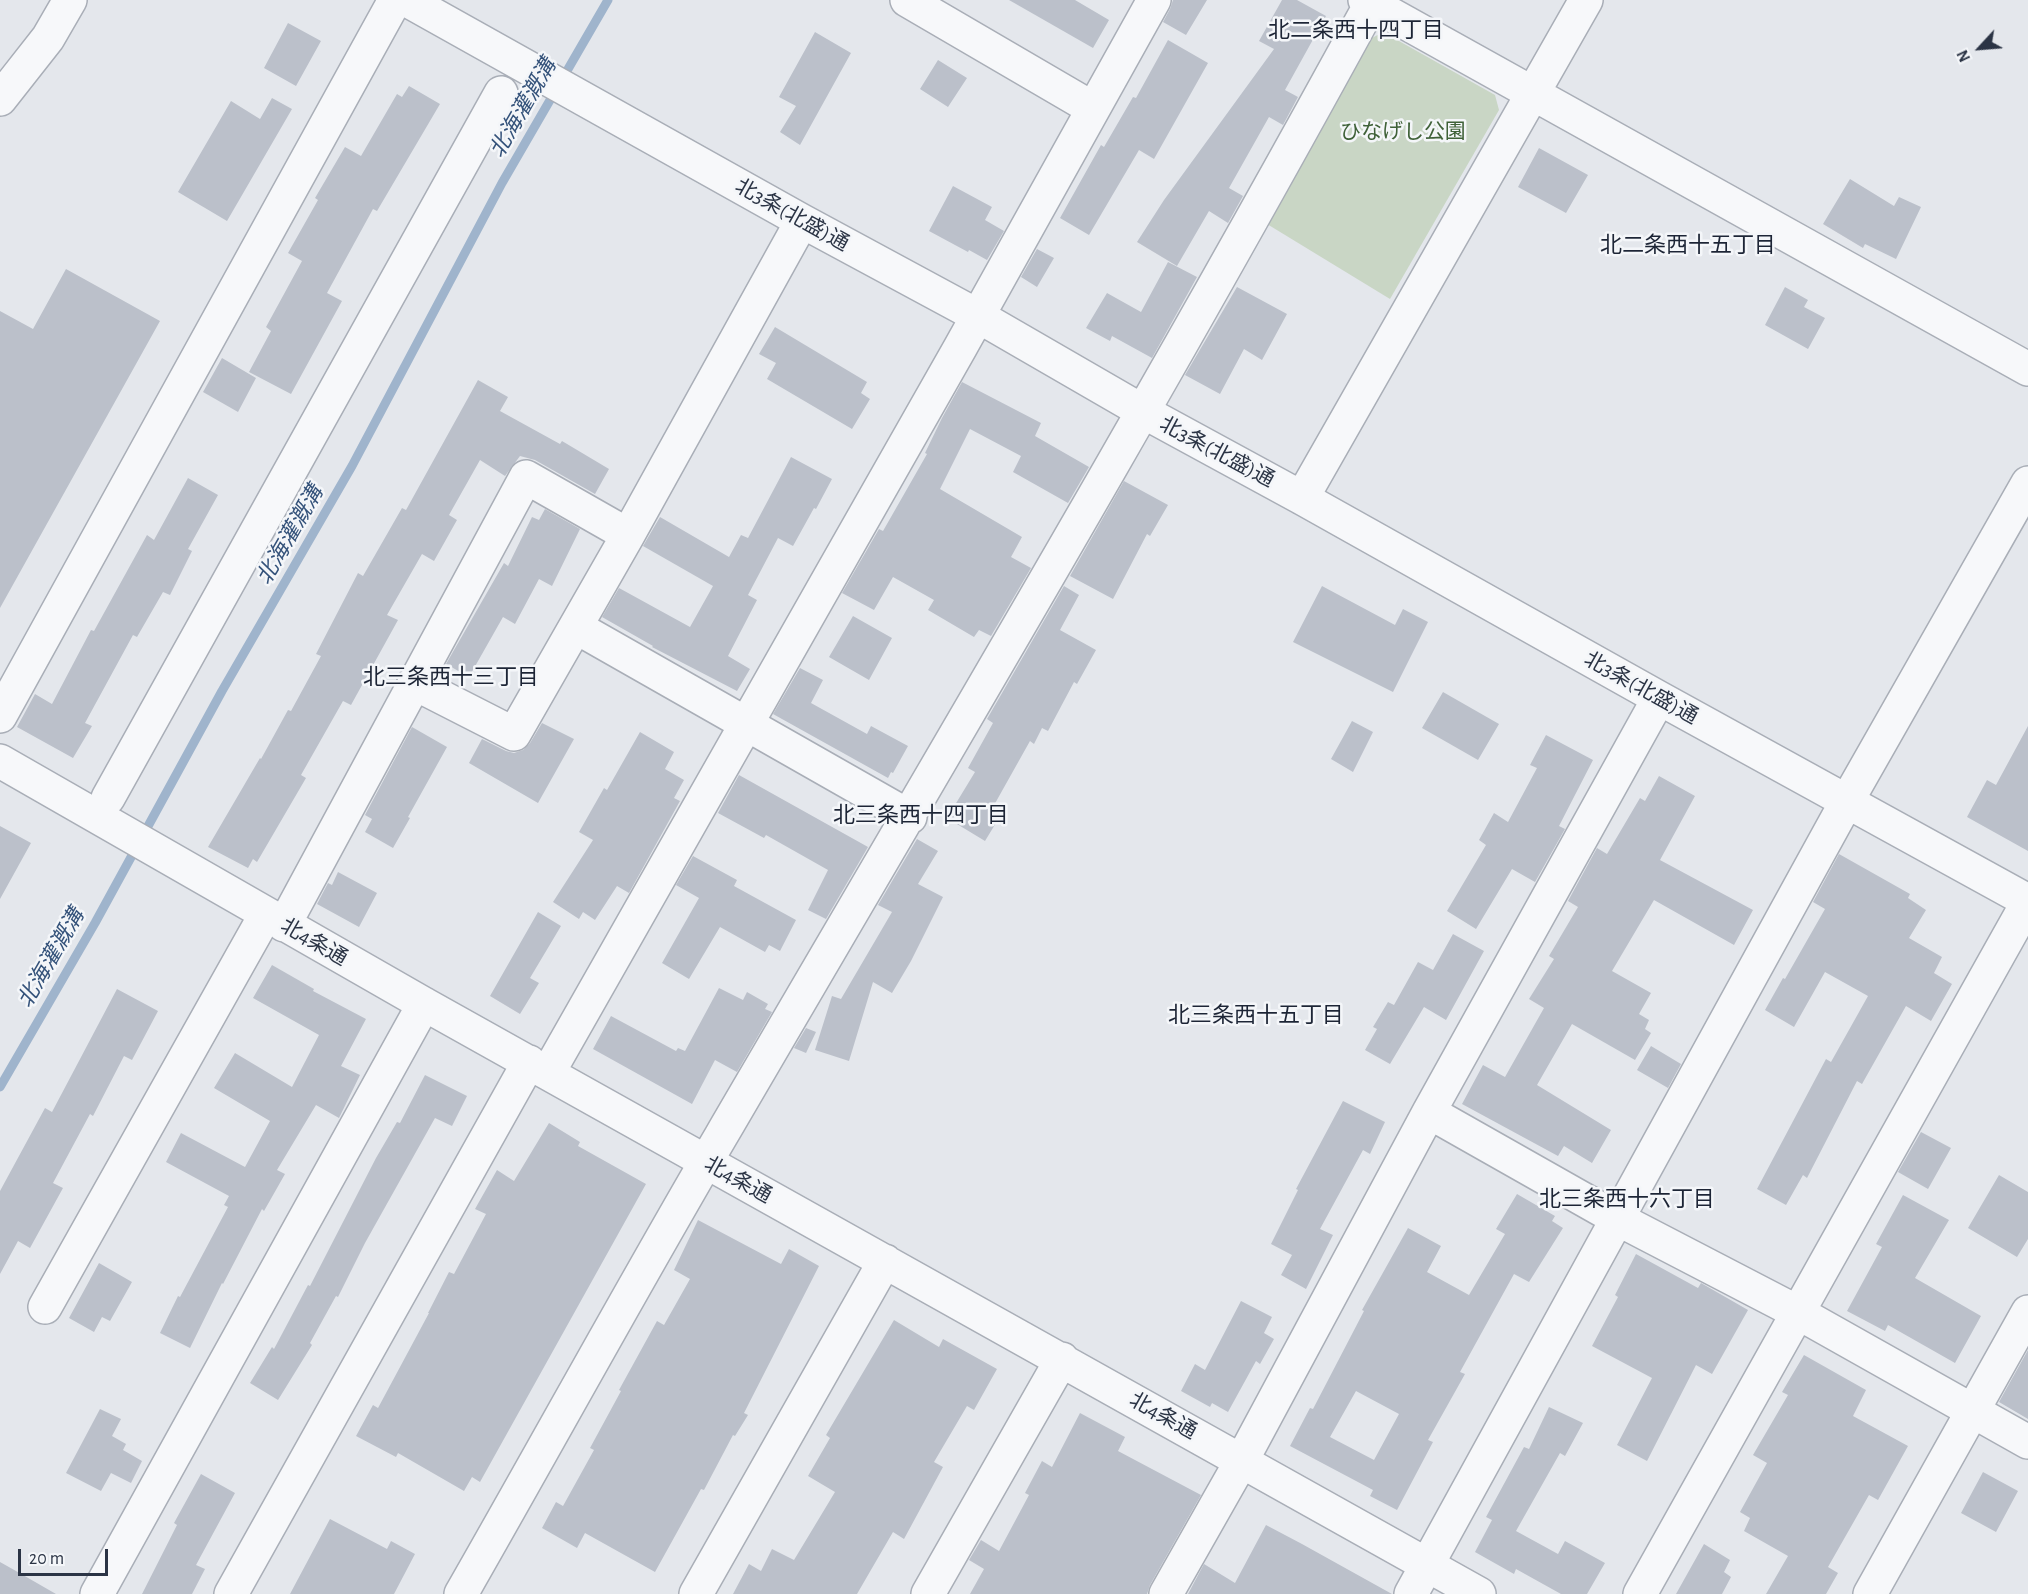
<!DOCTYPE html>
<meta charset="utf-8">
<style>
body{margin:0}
#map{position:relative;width:2028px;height:1594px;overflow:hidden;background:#e4e7ec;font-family:"Alegreya Sans",sans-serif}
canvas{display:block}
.north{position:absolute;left:1950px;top:18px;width:60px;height:60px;-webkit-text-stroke:4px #f4f6f9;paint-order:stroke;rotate:244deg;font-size:16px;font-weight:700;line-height:24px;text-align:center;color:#2b3445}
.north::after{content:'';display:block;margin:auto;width:21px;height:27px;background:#2b3445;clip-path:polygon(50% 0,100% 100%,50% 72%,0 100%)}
.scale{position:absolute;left:18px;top:1549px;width:90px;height:27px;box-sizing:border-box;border:3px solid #2b3445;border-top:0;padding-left:8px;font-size:18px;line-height:21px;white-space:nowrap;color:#2b3445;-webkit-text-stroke:4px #f4f6f9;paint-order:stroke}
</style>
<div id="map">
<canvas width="2028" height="1594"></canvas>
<div class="north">N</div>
<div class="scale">20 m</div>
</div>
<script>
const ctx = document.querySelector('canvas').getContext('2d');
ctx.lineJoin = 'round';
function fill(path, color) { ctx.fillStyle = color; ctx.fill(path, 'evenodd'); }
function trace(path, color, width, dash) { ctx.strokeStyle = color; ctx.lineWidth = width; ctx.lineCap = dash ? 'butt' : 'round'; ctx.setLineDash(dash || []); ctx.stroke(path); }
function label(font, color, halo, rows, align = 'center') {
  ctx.font = font + ' "Alegreya Sans","Noto Sans JP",sans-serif'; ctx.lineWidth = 5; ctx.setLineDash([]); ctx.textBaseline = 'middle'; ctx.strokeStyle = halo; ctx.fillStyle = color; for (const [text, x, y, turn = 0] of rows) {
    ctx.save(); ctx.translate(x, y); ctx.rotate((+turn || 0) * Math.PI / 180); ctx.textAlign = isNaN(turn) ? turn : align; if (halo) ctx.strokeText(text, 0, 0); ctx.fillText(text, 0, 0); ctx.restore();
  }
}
const green = new Path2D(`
 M1383 32 1495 95 1499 110 1390 299 1267 224 1372 38Z`);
const stream = new Path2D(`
 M0 1087 95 923 222 691 352 466 502 183 608 0`);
const building = new Path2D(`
 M1009 0H1075L1109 20 1093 48Z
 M1173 0H1207L1186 35 1163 22 1170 9Z
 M1282 0H1297L1326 16 1285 90 1298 97 1283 125 1269 117 1229 188 1243 196 1228 223 1209 211 1177 266 1137 242 1164 200 1274 49 1259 41Z
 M288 23 321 41 296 86 264 68Z
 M815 32 851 53 800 145 780 132 796 106 779 97Z
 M1168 40 1208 63 1154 159 1139 150 1089 235 1060 218 1101 145 1104 147 1133 97 1136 98Z
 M938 60 967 78 948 107 920 89Z
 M409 86 440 104 377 211 373 209 327 293 342 301 291 394 249 372 271 331 266 327 302 261 288 253 318 200 315 198 345 147 361 156 397 94 402 97Z
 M272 98 292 109 227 221 178 192 231 101 260 119Z
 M1539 148 1588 175 1566 213 1518 187Z
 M1850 179 1894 206 1899 197 1921 207 1896 259 1865 244 1863 248 1823 224Z
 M953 186 992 207 985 220 1004 231 987 260 969 250 968 252 929 231Z
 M1037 249 1054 258 1037 287 1021 277Z
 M1168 262 1197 277 1152 358 1112 336 1110 341 1086 328 1107 293 1141 312Z
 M66 269 160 321 0 608V311L33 329Z
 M1237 287 1287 314 1262 360 1244 349 1220 394 1185 375Z
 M1785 287 1808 300 1804 307 1825 318 1808 349 1765 325Z
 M775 327 867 382 861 393 870 399 852 429 767 379 776 363 759 354Z
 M222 358 256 378 238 412 203 392Z
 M478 380 508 397 500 411 560 444 562 441 609 469 595 494 535 460 520 456 505 476 480 460 449 515 457 520 434 561 422 554 387 615 398 620 351 705 343 701 301 775 306 778 257 862 253 859 248 868 208 847 260 758 261 759 288 710 291 711 321 656 316 654 358 573 363 576 402 508 406 510Z
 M962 382 1041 423 1035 436 1089 467 1068 503 1013 472 1021 456 970 429 940 489 1022 537 1011 557 1031 568 991 636 979 630 974 637 928 610 934 600 893 577 874 610 842 593 879 529 883 531 927 454 925 453 942 418Z
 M791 457 832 479 816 509 814 508 793 546 778 538 748 595 757 600 728 656 750 669 737 691 652 647 653 646 602 617 619 588 690 627 713 586 643 546 660 517 729 557 741 535 748 538Z
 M188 478 218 495 188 549 192 551 170 595 163 592 137 637 133 635 85 723 92 726 73 758 17 727 35 694 52 704 91 630 94 631 147 535 154 540Z
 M1124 481 1168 505 1150 536 1147 534 1113 599 1070 576Z
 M545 509 580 529 552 586 539 579 515 624 503 617 469 677 446 664 504 563 508 566 532 517 539 520Z
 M1064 586 1079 595 1060 630 1096 650 1077 684 1074 682 1048 731 1042 728 1034 744 1030 741 993 807 1002 813 985 841 947 818 975 772 968 768 993 723 987 719Z
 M1322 586 1395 625 1403 609 1428 622 1393 692 1293 642Z
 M853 616 892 638 869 680 829 657Z
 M800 668 823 680 811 703 867 734 871 726 908 746 893 773 891 772 888 778 773 714Z
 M1443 692 1499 724 1478 760 1422 728Z
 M1352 721 1373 732 1353 772 1331 759Z
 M542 723 574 739 538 803 469 763 482 739 506 751 514 753 523 750 530 743Z
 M2028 726V851L1967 817 1987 780 1996 785Z
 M412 727 447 747 408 817 410 818 393 848 365 832 372 819 365 815Z
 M640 732 674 752 665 769 684 780 674 798 680 801 629 893 617 886 595 920 583 912 579 919 553 902 593 840 579 832 604 788 607 790Z
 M1546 735 1593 760 1559 826 1565 829 1535 882 1512 869 1476 929 1447 911 1486 845 1479 840 1494 813 1508 822 1537 768 1530 765Z
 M739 775 868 847 826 919 808 910 828 870 766 835 764 838 718 813Z
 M1659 776 1695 796 1660 860 1753 910 1734 945 1654 900 1612 971 1651 993 1639 1014 1649 1020 1645 1029 1651 1033 1635 1060 1572 1024 1537 1085 1611 1130 1592 1163 1564 1146 1558 1156 1462 1104 1483 1065 1505 1077 1544 1008 1529 999 1554 959 1549 956 1578 907 1568 901 1597 848 1607 854 1640 798 1645 801Z
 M0 826 31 843 0 899Z
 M917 839 938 851 918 884 943 897 911 961 892 993 873 982 849 1061 815 1050 832 996 841 999 892 912 878 905Z
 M1839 854 1910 894 1908 898 1926 910 1909 938 1942 957 1934 973 1952 984 1931 1021 1906 1006 1862 1084 1857 1081 1807 1178 1803 1175 1786 1205 1757 1189 1826 1059 1831 1062 1868 996 1825 972 1794 1027 1765 1010 1783 978 1785 979 1825 909 1813 902Z
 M693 856 737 880 734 886 796 920 780 951 769 945 765 952 720 927 689 979 662 963 699 898 676 885Z
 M338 872 377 893 359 927 317 904 328 883 332 885Z
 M538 912 561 926 530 978 539 983 520 1014 490 996Z
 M1453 934 1484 951 1446 1020 1424 1007 1390 1064 1365 1050 1377 1029 1373 1027 1388 1002 1394 1005 1418 962 1433 970Z
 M272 965 314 989 313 991 366 1019 341 1066 360 1075 339 1118 316 1105 277 1170 285 1174 264 1211 262 1209 223 1284 222 1283 190 1348 160 1333 178 1296 180 1297 228 1207 224 1205 229 1196 166 1162 181 1133 245 1167 270 1121 214 1088 235 1053 292 1087 319 1035 253 998Z
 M719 988 743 1000 747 992 768 1004 765 1009 772 1012 737 1072 715 1060 692 1104 593 1049 611 1016 676 1051 678 1048 685 1051Z
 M117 989 158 1011 132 1060 124 1056 93 1116 90 1114 53 1183 63 1188 30 1248 18 1241 0 1274V1191L45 1108 52 1112Z
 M806 1028 816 1032 806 1053 794 1048Z
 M1651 1046 1681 1064 1668 1088 1637 1070Z
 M425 1075 467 1096 452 1126 435 1118 365 1243 338 1297 336 1296 310 1343 312 1345 278 1400 250 1383 272 1347 274 1349 308 1285 310 1286 376 1158 397 1122 400 1123Z
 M1343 1101 1385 1122 1370 1154 1363 1150 1320 1229 1333 1235 1306 1289 1281 1275 1292 1255 1271 1244 1298 1190 1296 1189Z
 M549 1123 580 1142 578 1146 646 1184 480 1482 472 1477 464 1491 398 1453 396 1457 356 1436 373 1405 378 1408 429 1313H428L449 1272 454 1274 486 1214 475 1209 497 1170 514 1181Z
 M1921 1132 1951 1148 1928 1189 1898 1172Z
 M1999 1175 2028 1192V1239L2017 1257 1968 1228Z
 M1517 1194 1555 1216 1552 1221 1563 1228 1529 1282 1514 1274 1460 1372 1465 1374 1428 1440 1433 1442 1397 1510 1370 1496 1373 1490 1290 1446 1310 1408 1313 1409 1364 1311 1362 1310 1408 1228 1441 1246 1427 1272 1469 1295 1505 1234 1496 1229ZM1356 1391 1399 1414 1374 1460 1330 1437Z
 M1903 1195 1949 1220 1915 1278 1981 1316 1955 1363 1888 1325 1885 1331 1847 1311 1882 1247 1876 1244Z
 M698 1220 781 1264 789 1249 819 1266 744 1413 748 1415 735 1436 733 1435 704 1490 701 1489 655 1572 585 1533 577 1548 542 1528 556 1502 563 1506 594 1450 590 1448 621 1391 619 1390 657 1321 664 1325 690 1279 674 1270Z
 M1636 1254 1698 1288 1701 1283 1748 1310 1712 1374 1696 1365 1647 1461 1617 1445 1652 1378 1592 1346 1618 1297 1615 1295Z
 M99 1263 132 1282 110 1321 102 1317 94 1332 69 1318Z
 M1241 1301 1272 1317 1264 1333 1274 1339 1260 1364 1256 1361 1228 1412 1212 1403 1210 1407 1181 1391 1195 1364 1205 1370Z
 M894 1320 939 1347 943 1339 997 1369 974 1410 967 1406 934 1462 943 1467 904 1539 893 1532 857 1594H733L749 1564 761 1571 772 1549 794 1560 835 1492 808 1476 830 1438 826 1435Z
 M2028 1350V1419L1999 1402Z
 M1804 1355 1866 1390 1853 1416 1908 1446 1878 1500 1869 1495 1828 1567 1838 1573 1826 1594H1766L1788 1556 1744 1531 1750 1518 1740 1512 1767 1463 1753 1455 1788 1395 1782 1392Z
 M1549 1407 1583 1423 1565 1456 1560 1453 1516 1531 1558 1554 1565 1541 1605 1563 1587 1594H1561L1516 1569 1514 1574 1475 1552 1492 1520 1486 1517 1524 1447 1529 1449Z
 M100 1409 121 1419 112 1436 126 1444 123 1450 142 1461 131 1483 111 1473 101 1491 66 1473Z
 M1080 1413 1125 1437 1118 1451 1201 1495 1150 1585 1147 1594H970L984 1569 969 1560 981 1540 999 1551 1029 1495 1025 1493 1042 1461 1052 1467Z
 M1983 1472 2018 1491 1996 1532 1961 1513Z
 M201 1474 235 1493 196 1565 205 1569 192 1594H142L177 1525 174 1523Z
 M330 1519 387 1549 391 1541 415 1554 394 1594H290Z
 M1266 1525 1302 1544 1392 1594H1188L1204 1564 1235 1583Z
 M1704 1544 1730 1560 1724 1572 1731 1577 1722 1594H1676Z
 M0 1562 16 1571 56 1594H0Z`);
const minor = new Path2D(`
 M407 0 802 221 978 316 1144 412 1302 498 1659 698 2028 901
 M907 0 1092 108
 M1365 0 2028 369
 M0 99 48 38 70 0
 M1302 498 1586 0
 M576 627 910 817
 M414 683 514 734 628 535 802 221
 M0 716 395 0
 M0 761 424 1004 1479 1594
 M108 798 501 93
 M284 925 526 477 628 535
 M548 1073 960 348 1154 0
 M1429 1112 1618 1219 1797 1312 2028 1442
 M45 1307 266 914
 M97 1594 424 1004
 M231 1594 529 1062
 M461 1594C548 1442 632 1288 721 1136 941 759 1164 384 1373 0
 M696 1594 885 1261
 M928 1594 1062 1359
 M1166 1594 1242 1460 1429 1112 1659 698
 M1411 1594 1847 801 2028 483
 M1640 1594 2028 902
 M1870 1594 2028 1312`);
const parkNames = [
 ["ひなげし公園",1403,132]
];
const streetNames = [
 ["北3条(北盛)通",792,215,29],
 ["北3条(北盛)通",1217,452,28],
 ["北3条(北盛)通",1641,688,29],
 ["北4条通",314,942,30],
 ["北4条通",738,1180,29],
 ["北4条通",1163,1416,29]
];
const neighbourhoodNames = [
 ["北二条西十四丁目",1356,30],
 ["北二条西十五丁目",1688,245],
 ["北三条西十三丁目",451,677],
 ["北三条西十四丁目",921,815],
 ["北三条西十五丁目",1256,1015],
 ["北三条西十六丁目",1627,1199]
];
const waterNames = [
 ["北海灌漑溝",523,108,-60],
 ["北海灌漑溝",290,535,-60],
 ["北海灌漑溝",51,958,-60]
];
fill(green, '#c9d6c5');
trace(stream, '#9fb4cc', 9);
fill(building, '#bbc0ca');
trace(minor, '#a9aeb7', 36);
trace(minor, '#f7f8fa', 33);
label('21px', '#3f6138', '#f4f6f9', parkNames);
label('21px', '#2b3445', '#f4f6f9', streetNames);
label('22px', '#1d2536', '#f4f6f9', neighbourhoodNames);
label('italic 22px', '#34527a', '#f4f6f9', waterNames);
</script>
